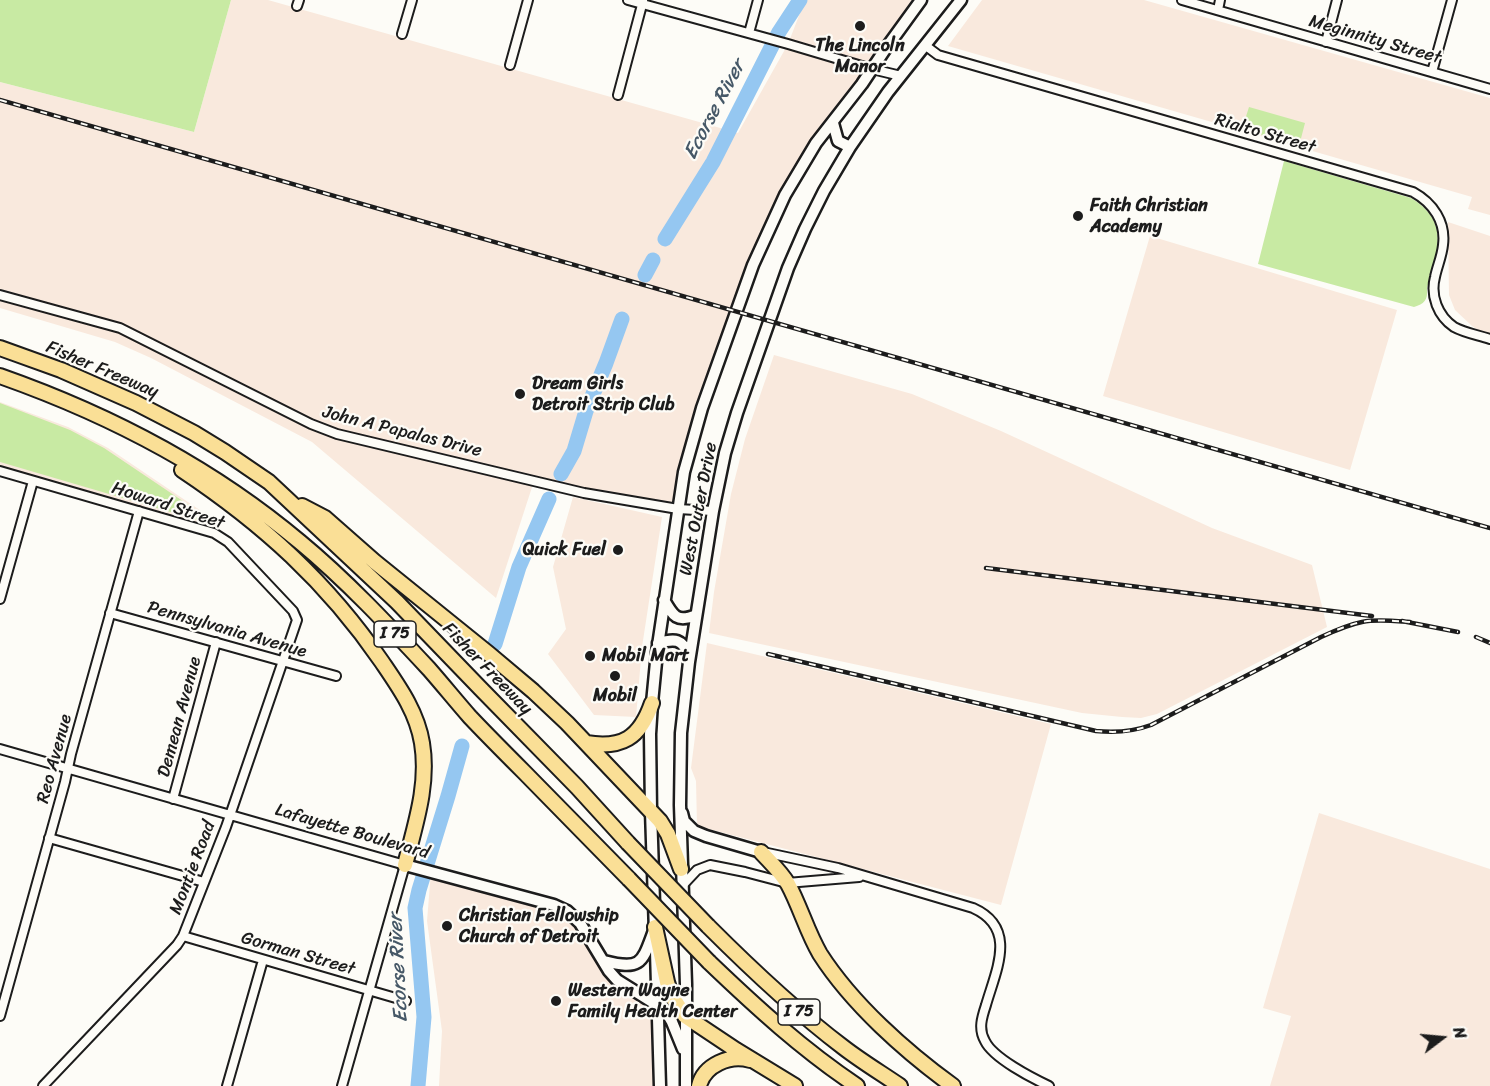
<!DOCTYPE html>
<style>
body{margin:0}
#map{position:relative;width:1490px;height:1086px;overflow:hidden;background:#fdfcf7;font-family:Sriracha,sans-serif}
canvas{display:block}
.north{position:absolute;left:1412px;top:1008px;width:60px;height:60px;-webkit-text-stroke:4px #fdfcf7;paint-order:stroke;rotate:74deg;font-size:16px;font-weight:700;line-height:24px;text-align:center;color:#1c1c1c}
.north::after{content:'';display:block;margin:auto;width:21px;height:27px;background:#1c1c1c;clip-path:polygon(50% 0,100% 100%,50% 72%,0 100%)}
</style>
<div id="map">
<canvas width="1490" height="1086"></canvas>
<div class="north">N</div>
</div>
<script>
const ctx = document.querySelector('canvas').getContext('2d');
ctx.lineJoin = 'round';
function fill(path, color) { ctx.fillStyle = color; ctx.fill(path, 'evenodd'); }
function trace(path, color, width, dash) { ctx.strokeStyle = color; ctx.lineWidth = width; ctx.lineCap = dash ? 'butt' : 'round'; ctx.setLineDash(dash || []); ctx.stroke(path); }
function label(font, color, halo, rows, align = 'center') {
  ctx.font = font + ' Sriracha,sans-serif'; ctx.lineWidth = 4.5; ctx.setLineDash([]); ctx.textBaseline = 'middle'; ctx.strokeStyle = halo; ctx.fillStyle = color; for (const [text, x, y, turn = 0] of rows) {
    ctx.save(); ctx.translate(x, y); ctx.rotate((+turn || 0) * Math.PI / 180); ctx.textAlign = isNaN(turn) ? turn : align; if (halo) ctx.strokeText(text, 0, 0); ctx.fillText(text, 0, 0); ctx.restore();
  }
}
const built = new Path2D(`
 M231 0H268L738 133 788 44 805 0H921L785 195 702 408 678 509 534 481 496 598 312 442 151 358 115 342 0 308V82L194 132Z
 M982 0H1144L1490 98V215L1468 209 1472 197 948 46Z
 M1448 222 1490 236V334L1481 332 1472 326 1455 310 1449 295Z
 M1150 236 1397 310 1350 470 1103 396Z
 M774 355 912 394 1001 431 1212 528 1312 565 1327 627 1157 714 1141 718 1122 717 1082 713 709 633 714 592 731 494 745 439Z
 M0 402 68 427 108 448 219 523 214 532 0 471Z
 M573 497 662 517 642 647 636 717 594 715 548 654 566 629 553 567Z
 M707 643 1051 724 1001 905 697 826 696 781 691 768Z
 M1319 813 1490 869V1086H1270L1291 1016 1263 1008Z
 M431 872 567 911 609 971 657 1006 660 1086H439L442 1031 427 921Z`);
const green = new Path2D(`
 M0 0H231L194 132 0 82Z
 M1249 107 1305 123 1299 146 1242 129Z
 M1284 161 1411 198C1451 222 1437 252 1427 289 1428 300 1424 304 1414 307L1258 264Z
 M0 403 70 430 104 448 211 520 208 523 0 462Z`);
const river = new Path2D(`
 M665 239 713 162 779 32 800 0
 M645 275 653 260
 M561 474 574 451 586 411 606 363 622 319
 M495 644 519 567 549 499
 M418 1086 424 1017 415 908 419 890 448 796 462 746`);
const street = new Path2D(`
 M628 0 788 44 872 69 901 76
 M1182 0 1490 89
 M297 6 299 0
 M1218 10 1220 0
 M749 33 758 0
 M402 34 412 0
 M1326 42 1337 0
 M926 46 938 55 1413 192C1433 203 1446 222 1443 245 1442 256 1437 267 1435 277 1430 296 1438 316 1454 327 1465 333 1478 335 1490 339
 M510 65 528 0
 M1432 72 1452 0
 M618 95 643 1
 M0 295 120 328 311 424 337 434 584 493 678 509 713 511
 M0 471 214 533 228 542 293 611 297 620 226 827 183 936 177 945 43 1086
 M0 599 33 481
 M110 613 336 676
 M0 749 405 865 342 1086
 M173 799 216 642
 M49 838 204 882
 M763 852 838 868 973 908C1018 928 996 970 986 1005 982 1017 978 1029 985 1041 993 1058 1032 1078 1049 1086
 M682 886 697 870 710 865 745 872 787 883 859 877
 M183 936 406 1001
 M0 1016 65 782 71 754 139 511
 M227 1086 263 960`);
const secondary = new Path2D(`
 M833 123 838 141 850 147
 M664 600C673 616 677 623 696 615
 M658 643C676 638 681 639 690 655
 M682 813 684 821 694 831 706 836 761 852
 M405 865 554 905 567 911 580 923 609 971 617 980 665 1010 672 1022 683 1049
 M655 933 651 811 650 734 652 703 657 652 684 472 702 408 753 265 785 195 816 143 862 84 884 51 921 0
 M656 951 660 1086
 M604 961C643 971 642 962 655 928
 M686 1086V984L680 805 681 733 689 662 713 511 725 453 737 413 788 268 805 229 824 191 850 147 888 92 961 0`);
const highway = new Path2D(`
 M0 348 61 370 136 403 194 433 225 452 269 482 397 602 480 688 577 787 628 843
 M0 376C108 414 212 468 300 542 346 580 388 625 429 669 443 685 456 701 470 717 488 736 506 754 524 772 559 808 594 843 629 879
 M182 470C263 524 327 582 382 662 399 687 417 712 422 743 429 785 415 825 405 865
 M302 506 325 518 375 562 489 654 533 691 567 723 660 821 668 834 681 869
 M586 743C622 749 640 738 652 703
 M761 852C770 862 781 872 788 884 800 906 807 932 820 954 852 1004 906 1052 953 1086
 M708 926C751 969 794 1010 843 1047 861 1061 881 1073 900 1086
 M655 927 667 982 671 995 685 1016 736 1050 795 1086
 M709 962C756 1007 803 1050 857 1086
 M699 1086C704 1065 730 1054 750 1060`);
const rail = new Path2D(`
 M0 100 1490 528
 M986 568 1372 616
 M1402 621 1458 632
 M1476 637 1490 643
 M768 654 1096 731C1116 733 1132 732 1151 725L1321 637C1334 631 1347 625 1362 622 1377 619 1394 621 1410 622`);
const highwayBridge = new Path2D(`
 M628 843 708 926
 M629 879 709 962`);
const markers = [
 [860,26,6,"#1c1c1c"],
 [1078,216,6,"#1c1c1c"],
 [520,394,6,"#1c1c1c"],
 [618,550,6,"#1c1c1c"],
 [590,656,6,"#1c1c1c"],
 [615,676,6,"#1c1c1c"],
 [447,926,6,"#1c1c1c"],
 [556,1001,6,"#1c1c1c"]
];
const shields = [
 [395,634,42],
 [799,1012,42]
];
const shieldNames = [
 ["I 75",395,634],
 ["I 75",799,1012]
];
const streetNames = [
 ["Meginnity Street",1375,40,16],
 ["Rialto Street",1265,134,16],
 ["Fisher Freeway",102,370,23],
 ["John A Papalas Drive",402,432,14],
 ["Howard Street",168,506,18],
 ["West Outer Drive",699,509,-79],
 ["Pennsylvania Avenue",227,630,16],
 ["Fisher Freeway",487,669,46],
 ["Demean Avenue",180,717,-75],
 ["Reo Avenue",55,759,-75],
 ["Lafayette Boulevard",352,832,16],
 ["Montie Road",193,868,-69],
 ["Gorman Street",298,954,16]
];
const poiNames = [
 ["The Lincoln",860,46,"center"],
 ["Manor",860,67,"center"],
 ["Faith Christian",1090,206],
 ["Academy",1090,227],
 ["Dream Girls",532,384],
 ["Detroit Strip Club",532,405],
 ["Quick Fuel",606,550,"right"],
 ["Mobil Mart",602,656],
 ["Mobil",615,696,"center"],
 ["Christian Fellowship",459,916],
 ["Church of Detroit",459,937],
 ["Western Wayne",568,991],
 ["Family Health Center",568,1012]
];
const waterNames = [
 ["Ecorse River",715,110,-62],
 ["Ecorse River",399,968,-93]
];
fill(built, '#f9e9dd');
fill(green, '#c8eaa3');
trace(river, '#95c7f1', 15);
trace(street, '#1c1c1c', 12);
trace(secondary, '#1c1c1c', 15);
trace(highway, '#1c1c1c', 18);
trace(street, '#fdfcf7', 8);
trace(secondary, '#fdfcf7', 10);
trace(highway, '#fadf96', 14);
trace(rail, '#1c1c1c', 4.5);
trace(rail, '#fdfcf7', 2, [7]);
trace(highwayBridge, '#1c1c1c', 18, []);
trace(highwayBridge, '#fadf96', 14);
for (const [x, y, r, color] of markers) { const dot = new Path2D(); dot.arc(x, y, r, 0, 2 * Math.PI); ctx.fillStyle = color; ctx.fill(dot); trace(dot, '#fdfcf7', 2); }
for (const [x, y, w] of shields) { const box = new Path2D(); box.roundRect(x - w / 2, y - 13, w, 26, 4.5); ctx.fillStyle = '#fdfcf7'; ctx.fill(box); trace(box, '#1c1c1c', 1.5); }
label('bold 16px', '#1c1c1c', null, shieldNames);
label('18px', '#1c1c1c', '#fdfcf7', streetNames);
label('bold 18px', '#1c1c1c', '#fdfcf7', poiNames, 'left');
label('italic 20px', '#465867', '#fdfcf7', waterNames);
</script>
